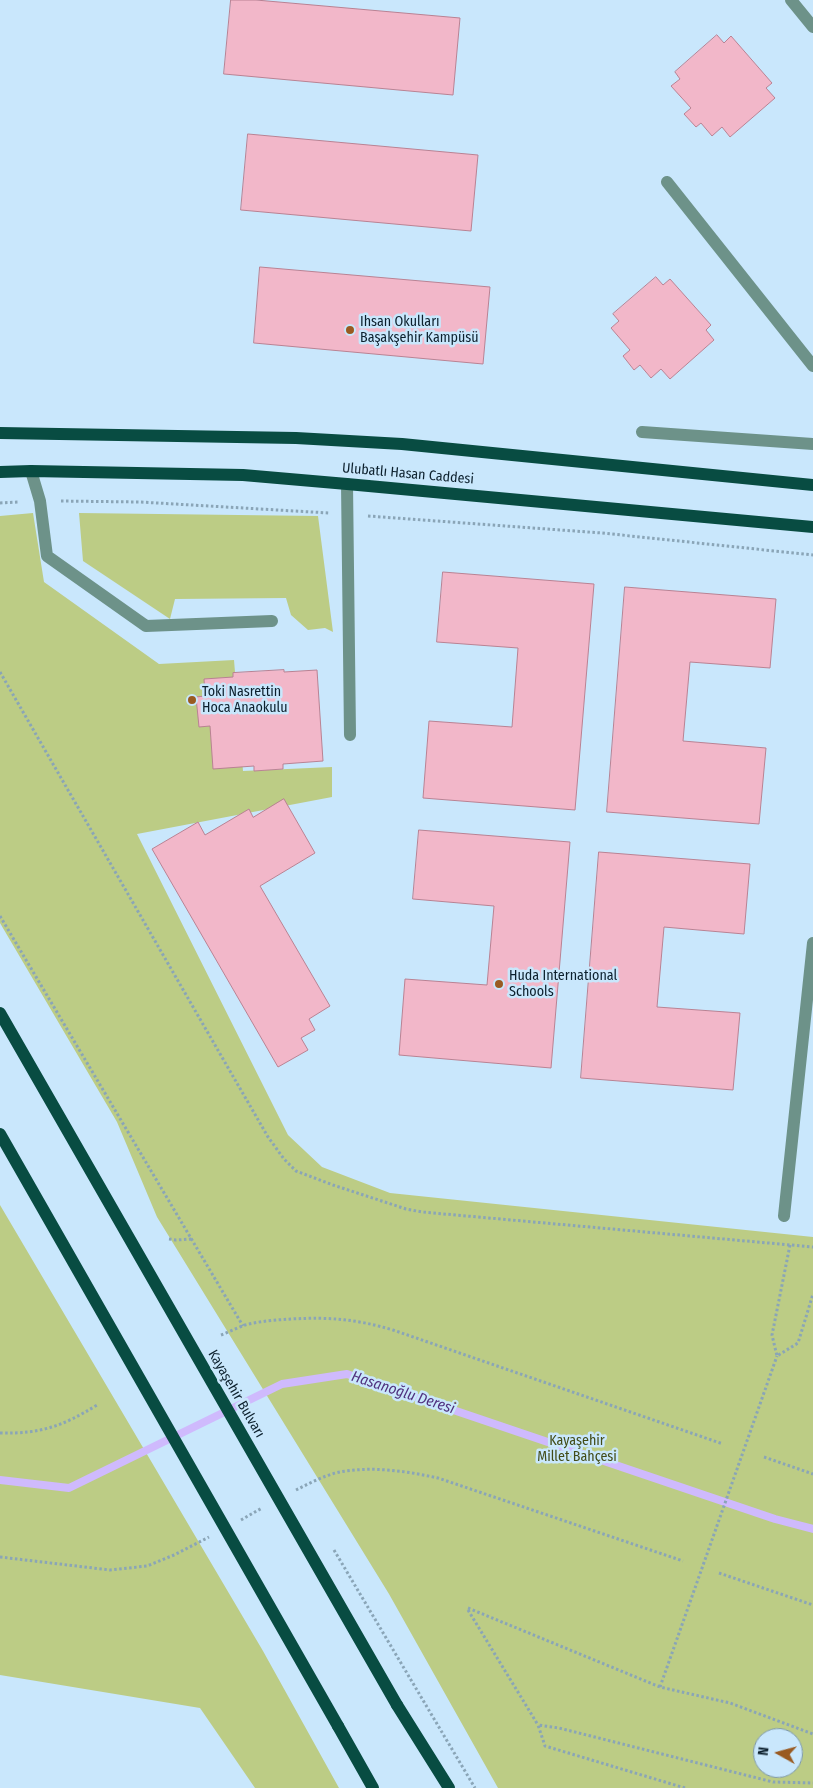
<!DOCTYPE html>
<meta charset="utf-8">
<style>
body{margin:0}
#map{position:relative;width:813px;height:1788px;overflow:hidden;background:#c9e7fc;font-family:"Fira Sans Condensed",sans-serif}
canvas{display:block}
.north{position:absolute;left:753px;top:1728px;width:50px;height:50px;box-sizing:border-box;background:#c9e7fc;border:1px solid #7d97a9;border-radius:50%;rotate:277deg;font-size:14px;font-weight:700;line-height:20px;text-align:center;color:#0c202d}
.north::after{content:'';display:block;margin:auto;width:18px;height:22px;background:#995a21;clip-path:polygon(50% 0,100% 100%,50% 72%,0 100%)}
</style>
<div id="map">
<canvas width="813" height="1788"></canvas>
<div class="north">N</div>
</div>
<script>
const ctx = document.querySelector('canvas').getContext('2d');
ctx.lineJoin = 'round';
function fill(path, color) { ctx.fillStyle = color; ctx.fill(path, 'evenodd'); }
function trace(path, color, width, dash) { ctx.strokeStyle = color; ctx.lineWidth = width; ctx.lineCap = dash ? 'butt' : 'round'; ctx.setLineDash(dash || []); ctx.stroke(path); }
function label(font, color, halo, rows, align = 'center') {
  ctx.font = font + ' "Fira Sans Condensed",sans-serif'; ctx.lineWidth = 5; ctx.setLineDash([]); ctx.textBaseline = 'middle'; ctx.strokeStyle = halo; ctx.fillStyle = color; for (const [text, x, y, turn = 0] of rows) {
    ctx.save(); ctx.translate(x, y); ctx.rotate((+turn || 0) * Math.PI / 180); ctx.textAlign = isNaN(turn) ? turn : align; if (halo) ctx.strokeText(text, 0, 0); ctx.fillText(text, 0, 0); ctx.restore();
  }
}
const green = new Path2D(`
 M33 513 44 582 159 664 234 660 243 771 332 767V797L137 834 288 1135 322 1167 390 1193 813 1237V1788H498L389 1594 157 1217 117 1122 0 923V516ZM763 1738H793V1768H763Z
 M79 513 318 516 333 632 325 628 308 630 291 615 286 598 175 599 170 619 83 561Z
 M0 1205 263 1651 339 1788H255L200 1708 0 1675Z`);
const stream = new Path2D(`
 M0 1480 69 1488 282 1384 347 1374 775 1519 813 1529`);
const building = new Path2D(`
 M231 0H256L460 18 453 95 224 74Z
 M717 35 724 43 731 36 772 83 766 88 775 98 730 137 722 127 712 136 701 123 696 127 684 114 691 108 671 86 680 79 675 72Z
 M248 134 478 155 471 231 241 210Z
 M260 267 490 287 483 364 254 343Z
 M656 277 663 285 670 279 711 325 706 330 714 340 670 379 661 369 651 378 640 365 634 370 623 356 630 350 611 328 619 321 613 314Z
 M443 572 594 584 575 810 423 798 429 721 512 727 518 648 437 642Z
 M625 587 776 599 770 668 690 662 683 741 766 748 759 824 607 812Z
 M284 670V672L317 670 323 761 283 764V769L254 771V766L213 769 210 726 199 727 196 697 205 696 204 679 233 677V673Z
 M284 799 315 853 260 886 330 1006 309 1019 315 1030 301 1038 308 1050 278 1067 152 849 198 822 205 835 249 809 253 817Z
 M419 830 570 842 551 1068 399 1055 405 979 487 985 494 906 413 899Z
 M599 852 750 864 744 934 664 927 657 1007 740 1013 733 1090 581 1078Z`);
const path = new Path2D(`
 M61 501 140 502 329 513
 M0 503 19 502
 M368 516 602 533 813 555
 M0 672 268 1137 284 1159 296 1171 333 1185 406 1209 422 1212 813 1247
 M0 916 243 1326
 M169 1239 176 1240 192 1239
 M790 1245 772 1335 777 1356 798 1343 813 1294
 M221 1335C229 1332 237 1328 245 1325 260 1321 276 1320 291 1319 330 1317 356 1319 393 1330L723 1444
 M0 1433C41 1434 63 1426 97 1405
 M764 1457 813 1474
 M296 1490C310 1483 325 1475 340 1472 372 1466 406 1471 438 1478L683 1561
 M241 1520 262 1508
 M0 1557 110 1570 147 1566 174 1555 209 1537
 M719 1573 813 1605
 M468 1608 660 1687 730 1703 813 1734
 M468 1610 538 1725
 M685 1788 545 1746 538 1725 559 1728 773 1782 813 1783`);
const minor = new Path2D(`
 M791 0 813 27
 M667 182 813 366
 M642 432 813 444
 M31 471 40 501 47 556 146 626 272 621
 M347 484 350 735
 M784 1216 813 943`);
const major = new Path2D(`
 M0 433 296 438 402 444 813 485
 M0 472 31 471 243 475 347 484 813 527
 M397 1705 449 1788
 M338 1726 373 1788`);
const pathBridge = new Path2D(`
 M334 1550 475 1788
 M660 1687 777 1356`);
const majorBridge = new Path2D(`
 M0 1013 397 1705
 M0 1134 338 1726`);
const markers = [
 [350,330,5,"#995a21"],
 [192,700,5,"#995a21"],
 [499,984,5,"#995a21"]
];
const poiNames = [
 ["Ihsan Okulları",360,322],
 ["Başakşehir Kampüsü",360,338],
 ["Toki Nasrettin",202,692],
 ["Hoca Anaokulu",202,708],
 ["Huda International",509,976],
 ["Schools",509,992]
];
const streetNames = [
 ["Ulubatlı Hasan Caddesi",408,474,5],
 ["Kayaşehir Bulvarı",236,1394,60]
];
const parkNames = [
 ["Kayaşehir",577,1441],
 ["Millet Bahçesi",577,1457]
];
const waterNames = [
 ["Hasanoğlu Deresi",403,1393,18]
];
fill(green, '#bccc85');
trace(stream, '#cfbafd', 8);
fill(building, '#f2b7c9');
trace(building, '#b98293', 1);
trace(path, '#8aa5b7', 3, [2.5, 2.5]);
trace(minor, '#6d9289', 12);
trace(major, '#084c42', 12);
trace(pathBridge, '#8aa5b7', 3, [2.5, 2.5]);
trace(majorBridge, '#084c42', 12);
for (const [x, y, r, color] of markers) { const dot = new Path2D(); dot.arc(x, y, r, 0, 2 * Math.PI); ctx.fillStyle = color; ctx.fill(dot); trace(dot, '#c9e7fc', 2); }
label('14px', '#0c202d', '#c9e7fc', poiNames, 'left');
label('14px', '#0c202d', '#c9e7fc', streetNames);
label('14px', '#424c18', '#c9e7fc', parkNames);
label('italic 15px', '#50317e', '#c9e7fc', waterNames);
</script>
